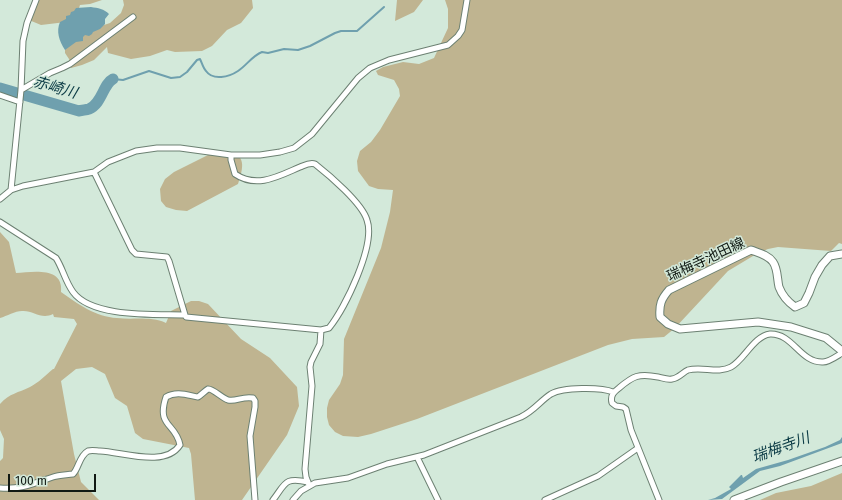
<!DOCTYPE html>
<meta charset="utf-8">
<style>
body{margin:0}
#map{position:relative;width:842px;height:500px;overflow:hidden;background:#d3e9da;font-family:"Fira Sans",sans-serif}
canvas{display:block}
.scale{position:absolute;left:8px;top:474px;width:88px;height:18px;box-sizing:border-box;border:2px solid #111913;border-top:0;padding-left:5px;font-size:12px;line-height:14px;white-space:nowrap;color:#111913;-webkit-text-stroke:3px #d3e9da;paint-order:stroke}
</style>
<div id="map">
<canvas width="842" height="500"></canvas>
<div class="scale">100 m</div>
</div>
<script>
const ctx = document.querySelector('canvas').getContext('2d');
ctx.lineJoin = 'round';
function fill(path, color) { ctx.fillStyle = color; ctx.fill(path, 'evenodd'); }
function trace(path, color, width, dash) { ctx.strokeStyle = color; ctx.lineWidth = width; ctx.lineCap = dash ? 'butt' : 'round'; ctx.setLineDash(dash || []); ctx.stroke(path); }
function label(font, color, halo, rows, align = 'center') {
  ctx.font = font + ' "Fira Sans","Noto Sans JP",sans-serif'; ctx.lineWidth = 3; ctx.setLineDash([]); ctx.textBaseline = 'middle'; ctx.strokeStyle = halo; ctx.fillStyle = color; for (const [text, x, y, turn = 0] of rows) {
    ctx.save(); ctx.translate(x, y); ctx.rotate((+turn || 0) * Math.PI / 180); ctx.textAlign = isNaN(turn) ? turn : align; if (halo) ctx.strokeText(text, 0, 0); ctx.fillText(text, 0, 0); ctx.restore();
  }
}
const green = new Path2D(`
 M35 0H102L90 4 80 5 78 11 66 22 41 25 29 20Z
 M123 0H252L253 8 241 23 227 30 212 46 202 51 175 52 167 50 150 56 131 59 108 53 107 47 94 60 82 65 71 68 69 59 65 53V46L98 27 110 23 121 13 124 5Z
 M397 0H423L414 12 395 21Z
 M445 0H842V244L839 243 831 251 778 247 768 249 758 253 728 271 675 328 664 337 632 339 608 345 417 419 371 434 358 437 343 436 335 432 329 425 327 417V408L329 400 340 384 343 375 344 339 381 248 390 212 393 190 378 189 369 186 358 171 357 161 360 151 371 142 380 130 400 96 399 89 394 80 378 75 376 71 383 67 403 62 419 64 434 58 448 28V9Z
 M219 151C246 152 245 163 238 184L187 211 176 210 166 207 161 201 160 189 165 179 174 172 212 153Z
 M0 232 9 242 16 273C32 272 64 266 61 292 78 304 96 317 117 318 133 320 151 316 166 323L171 311 191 301H199L208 304 241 339 270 358 297 387 299 406 287 435 242 500H195L191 454 189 448 143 439 135 433 127 406 115 398 105 374 92 367 76 369 61 381 74 454 81 482 99 500H0V461L3 458 4 439 0 430V404C10 393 18 393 30 387 38 383 46 375 53 369H54L77 324 74 319 54 317 53 314C41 320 33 310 22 311 15 311 7 316 0 318Z
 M842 473V500H760L776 493 811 486Z`);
const water = new Path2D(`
 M91 7C98 8 104 9 109 14L105 19V24L100 29 93 32 92 34 89 36 85 35 83 37V41L76 42 65 50C59 41 56 31 60 22L66 19V16L70 15 71 12 74 11 76 8Z
 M842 437V443L780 466 760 471 722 499 708 500 715 498 731 489 729 487 741 475H742L743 478 756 469 788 460 825 447 840 440Z`);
const stream = new Path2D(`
 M113 79 123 80 149 71 171 78 180 77 187 72 197 60 200 59C202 63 203 68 206 71 213 81 229 77 238 71 247 65 252 56 262 52L268 53 284 49 298 50 310 46 335 33 341 31H357L384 7`);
const river = new Path2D(`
 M0 88 79 111C82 110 86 110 89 109 102 104 103 84 113 79`);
const minor = new Path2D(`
 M21 90 50 73 62 68 70 64 133 17
 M0 95 20 102
 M94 172 132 250 136 254 167 257 169 261 185 315
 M11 190 21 90 23 41 27 23 36 0
 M0 199 11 190 23 186 94 172 108 162 136 151 157 148H180L231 155H260L280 152 294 148 312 134 358 78 370 68 389 60 448 45 458 36 462 30 467 0
 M0 222 56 258C63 269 65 281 73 292 92 318 155 314 185 315L186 317 321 330 329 328C345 308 376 245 367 220 362 203 329 175 315 164 310 162 305 165 300 167 279 176 257 189 235 174L231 160V155
 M417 457 438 500
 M309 485 306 477 305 469 312 386 310 367 311 362 320 344 321 330
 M0 488C20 490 35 483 53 477 59 475 66 475 73 474 79 468 79 456 88 451 92 450 97 451 100 451 123 452 165 468 180 445 176 423 156 427 166 397 176 391 187 395 198 397 201 395 205 391 208 389 212 388 222 398 228 400 236 402 242 396 253 398L255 401V407L250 436 255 500
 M273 500C286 483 284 477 308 482
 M293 500 301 491 315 483 348 478 387 464 424 455 521 417C535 410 540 401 551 394 563 387 601 387 613 392
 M545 500 598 476 638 448
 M659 500 631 430 626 409 623 407 616 406 612 403C610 395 614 392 619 388 633 376 639 373 658 377 663 378 667 380 672 379 679 378 683 372 688 370 702 366 718 374 731 367 744 360 754 336 770 334 793 333 800 363 823 362 829 362 837 356 842 353`);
const secondary = new Path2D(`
 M842 254 830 256 822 265 815 277 809 293 804 303 795 307C788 302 782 295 779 287 777 279 778 269 773 262 768 255 759 253 751 250L669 290C661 299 659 305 660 317L668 324 680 329 758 322 791 327 826 338 842 351
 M734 500 781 482 842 461`);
const streetNames = [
 ["瑞梅寺池田線",706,260,-25]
];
const waterNames = [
 ["赤崎川",55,88,16],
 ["瑞梅寺川",781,448,-20]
];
fill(green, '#bfb490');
fill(water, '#6fa0ae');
trace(stream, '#6fa0ae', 2);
trace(river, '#6fa0ae', 11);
trace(minor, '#6c8072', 7);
trace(secondary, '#6c8072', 9);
trace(minor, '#fff', 5);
trace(secondary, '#fff', 7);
label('14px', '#111913', '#d3e9da', streetNames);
label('italic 15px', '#0b3b45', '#d3e9da', waterNames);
</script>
